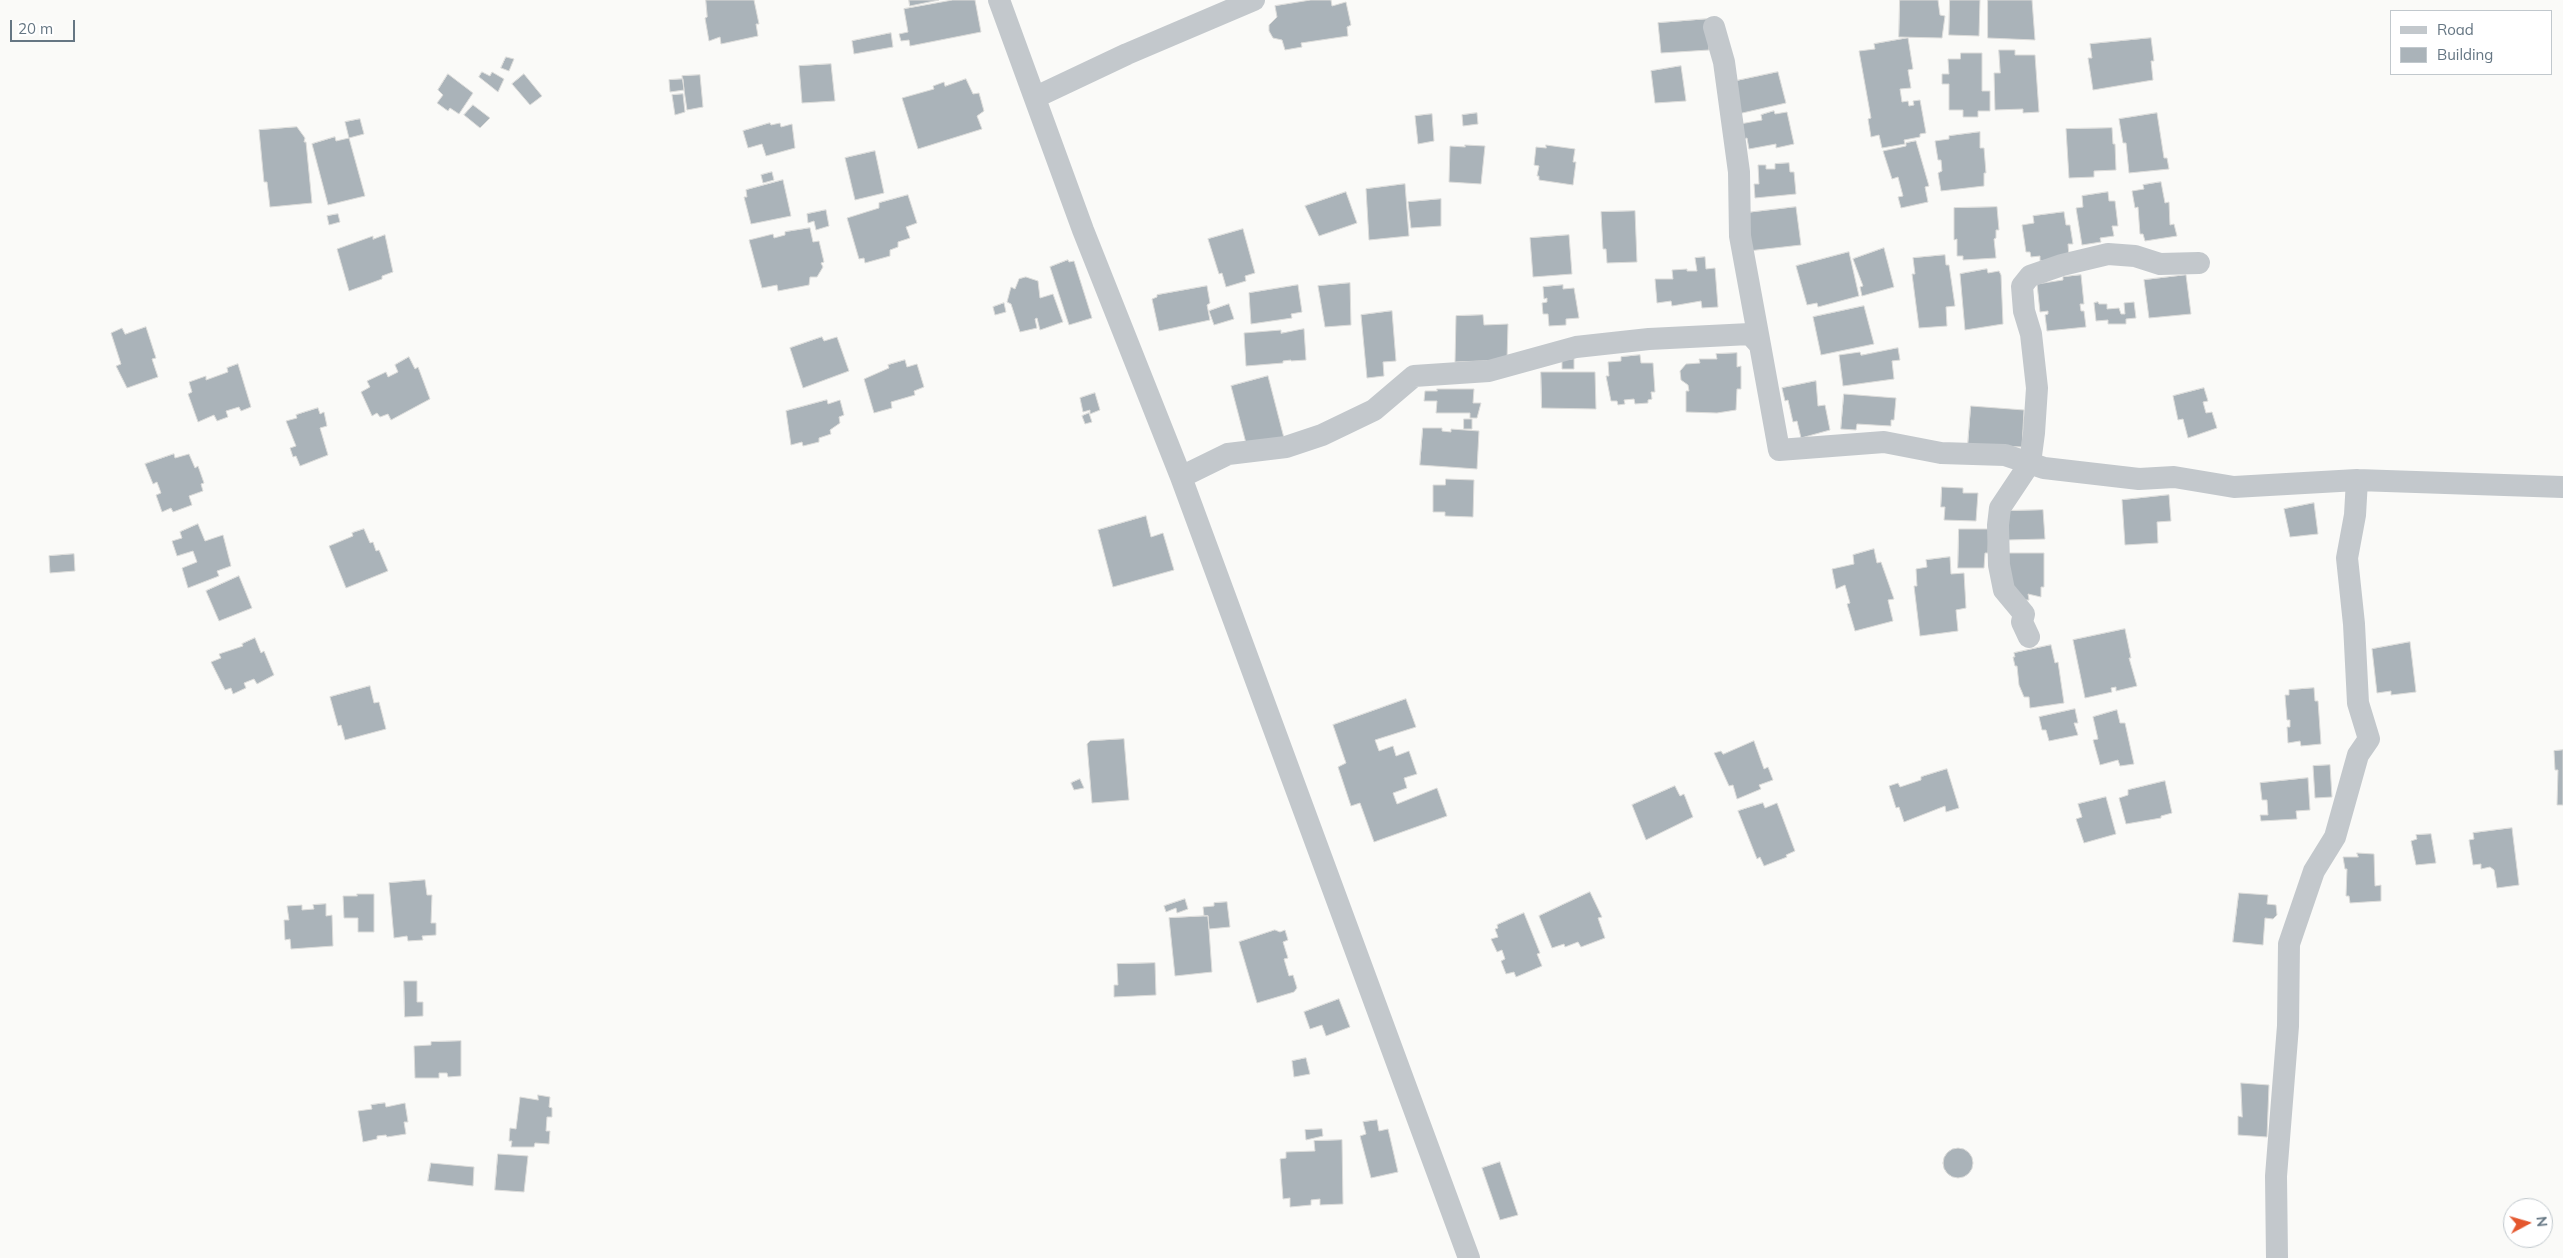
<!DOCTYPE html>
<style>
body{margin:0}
#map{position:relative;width:2563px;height:1258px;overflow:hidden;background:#fafaf8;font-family:Mulish,sans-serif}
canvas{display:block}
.legend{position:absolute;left:2390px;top:10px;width:162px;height:65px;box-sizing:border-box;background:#fff;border:1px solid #c1c8cd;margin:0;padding:6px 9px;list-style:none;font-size:15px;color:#657683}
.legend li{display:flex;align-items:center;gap:10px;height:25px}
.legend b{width:25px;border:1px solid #c1c8cd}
.north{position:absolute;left:2503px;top:1198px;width:50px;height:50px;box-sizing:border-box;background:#fff;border:1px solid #c1c8cd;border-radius:50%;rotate:84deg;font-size:14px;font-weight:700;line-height:20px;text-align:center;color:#657683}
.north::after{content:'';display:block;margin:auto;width:18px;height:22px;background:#e4572e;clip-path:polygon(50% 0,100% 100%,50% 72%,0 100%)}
.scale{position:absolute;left:10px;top:20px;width:65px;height:22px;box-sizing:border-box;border:2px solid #657683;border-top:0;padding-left:6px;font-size:15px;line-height:18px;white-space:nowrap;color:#657683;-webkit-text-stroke:4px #fff;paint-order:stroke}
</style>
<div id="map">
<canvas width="2563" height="1258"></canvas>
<ul class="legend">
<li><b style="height:6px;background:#c3c8cc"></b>Road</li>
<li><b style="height:14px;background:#aab3b9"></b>Building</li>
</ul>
<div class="north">N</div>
<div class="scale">20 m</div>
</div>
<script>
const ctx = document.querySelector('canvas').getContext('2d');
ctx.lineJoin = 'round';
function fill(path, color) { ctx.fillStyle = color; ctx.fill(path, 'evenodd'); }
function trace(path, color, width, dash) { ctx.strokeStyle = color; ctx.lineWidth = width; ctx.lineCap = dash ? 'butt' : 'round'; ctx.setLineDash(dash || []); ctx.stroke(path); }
const building = new Path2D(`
 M706 0H754L759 24H756L758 36 721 44 720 37 709 41 705 18 707 17Z
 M909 0H939L910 6Z
 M953 0H975L981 32 910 46 909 40 901 41 899 34 908 32 904 9Z
 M1311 0H1331L1332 6 1346 2 1351 25 1347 27 1348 36 1301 43 1302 47 1285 50 1282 40 1273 38 1269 31V25L1277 17 1275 6Z
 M1900 0H1938L1940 15 1945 16 1942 38 1899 37Z
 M1950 0H1980L1979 36 1949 35Z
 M1988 0H2032L2035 40 1988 38Z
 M1708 19 1709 50 1661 53 1658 23Z
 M891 33 893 47 854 54 852 41Z
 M1908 38 1913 69 1908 70 1911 88 1900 89 1902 102 1908 101 1909 106 1914 105 1913 101 1920 100 1926 133 1920 134V137L1904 140 1905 144 1882 148 1879 135 1871 137 1868 119 1871 118 1859 51 1875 49 1874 44Z
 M2151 38 2154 61H2151L2153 80 2093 90 2088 58H2092L2090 44Z
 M1999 50H2015V55H2035L2039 112 2023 113V109L1995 110 1994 73H2000Z
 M1961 53H1982V91H1990V111H1978V117H1963V110H1949V84H1942V74H1949L1948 59H1960Z
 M506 57 514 59 509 71 501 68Z
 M831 64 835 101 802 103 799 66Z
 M1681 66 1686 101 1655 103 1651 71Z
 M482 72 490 76 492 72 504 79 498 92 479 77Z
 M1778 72 1786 103 1738 114 1731 82Z
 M448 74 473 93 459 114 450 108 448 111 437 103 443 95 438 90Z
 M524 74 542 96 530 105 512 84Z
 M700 75 703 107 687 110 682 76Z
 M683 79 684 90 670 92 669 80Z
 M966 79 973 94 979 93 984 111 977 116 982 129 918 149 902 98 934 89 933 86 944 82 945 86Z
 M683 94 685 112 675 115 672 95Z
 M473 105 490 118 480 128 464 115Z
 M1774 111 1775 114 1787 112 1794 144 1776 148V144L1749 149 1747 138 1743 139 1740 124 1762 120 1761 115Z
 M1477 113 1478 124 1463 126 1462 115Z
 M2157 113 2164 158H2167L2169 169 2129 173 2126 143H2123L2119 119Z
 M1432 114 1434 141 1418 144 1415 116Z
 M360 119 364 134 349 138 345 122Z
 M770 123 771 125 780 123 781 127 792 124 795 148 766 156 762 144 748 148 743 131Z
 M297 127 305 138 304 142H306L312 203 270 207 267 182H264L259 130Z
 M2112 128 2113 144H2115L2116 170 2094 171V177L2069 178 2066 129Z
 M1980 132V148H1984L1986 173H1984V186L1941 191 1938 173 1942 171 1941 160H1938L1935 141 1949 139V136Z
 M335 137 336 141 349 138 365 196 328 205 312 144Z
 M1916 141 1929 186 1925 187 1928 202 1901 208 1898 197 1903 196 1898 177 1892 179 1883 151 1906 146V143Z
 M1465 145 1485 146 1481 184 1449 182 1450 146 1465 147Z
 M1546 145 1575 149 1573 162H1576L1573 185 1539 180V176H1537L1539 166 1534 165 1536 147 1546 148Z
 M875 151 884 193 855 200 845 158Z
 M1789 163 1790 172H1794L1796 194 1755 198 1754 184H1759L1758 165H1766V169H1775V164Z
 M772 172 774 180 763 183 761 175Z
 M783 180 791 216 751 224 744 197H747L746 190Z
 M2161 182 2165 203 2169 202 2170 225 2174 224 2177 236 2145 241 2143 234H2140L2138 207 2135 208 2132 191 2144 189 2143 185Z
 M1405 184 1409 236 1369 240 1366 189Z
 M1346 192 1357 223 1319 236 1305 206Z
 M2108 192 2109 201H2115L2118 226H2112L2114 236 2100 238 2101 242 2082 245 2076 208 2083 207 2082 196Z
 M908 195 917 223 906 227 910 238 898 242V247L890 250V256L865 263 864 258 859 259 847 218 879 208V203Z
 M1441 199V226L1411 228 1408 202Z
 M1796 207 1801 245 1748 251 1745 213Z
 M1997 207 1999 230H1996V238L1994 239 1996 258 1963 260V256H1957V239L1954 240V208Z
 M826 210 829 226 816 230 814 221 808 223 807 214Z
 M1635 211 1637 262 1607 263 1606 249H1603L1601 212Z
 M2064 212 2066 225H2070L2073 244H2068L2069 257 2040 261V256L2031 257 2030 252H2026L2022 225 2034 223 2033 216Z
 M338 214 340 222 329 225 327 216Z
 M810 228 813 242 819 241 824 262 821 263 823 267 817 277H810L809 285 778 291 777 285 762 288 749 240 773 234 774 238 785 235V232Z
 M1243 229 1255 273 1245 276 1246 281 1226 287 1222 273 1219 274 1208 239Z
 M385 235 393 272 382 276V279L349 291 337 249 373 236V239Z
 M1569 235 1572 274 1533 277 1530 238Z
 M1884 248 1894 287 1862 296 1860 287 1863 286 1853 259Z
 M1849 252 1859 296 1818 307 1817 303 1807 305 1796 266Z
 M1945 255 1946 265H1949L1955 306 1946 307 1947 326 1919 328 1912 274H1915L1913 258Z
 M1705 257 1706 269 1715 268 1718 307 1702 308 1701 301 1672 306 1671 301 1657 303 1655 279H1673L1672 270 1687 269V271H1697L1695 258Z
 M1068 260 1069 262 1074 261 1092 318 1069 325 1050 267Z
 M1987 269 1988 273 1999 271 2001 275 2003 324 1965 330 1960 274Z
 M2081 275 2084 304H2080L2081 311H2084L2086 327 2047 331 2045 315 2048 314V311L2040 312 2037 284 2063 280V277Z
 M2186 275 2191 314 2149 318 2144 280Z
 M1026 277 1038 281 1040 298 1053 294 1063 322 1040 330 1037 318 1035 319 1037 328 1020 332 1011 304 1007 302 1011 287 1015 289 1019 279Z
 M1350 283 1351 325 1325 327 1318 286Z
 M1298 285 1302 312 1291 314 1292 318 1251 324 1249 293Z
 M1563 285V289L1574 288 1579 318 1566 319V325L1549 326 1548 314H1543L1542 303 1547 302V298L1544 299 1543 287Z
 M1207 286 1210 303 1207 305 1210 320 1159 331 1152 299 1157 297V295Z
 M2098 302 2099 304H2107V309L2119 308 2121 314H2125L2124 303 2134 302 2136 318 2126 319V324H2108V320L2096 321 2094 303Z
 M1004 303 1006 312 995 315 993 307Z
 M1229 304 1234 319 1214 325 1209 311Z
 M1864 306 1874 344 1821 355 1813 317Z
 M1392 311 1396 361 1383 362 1384 376 1367 378 1361 315Z
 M1483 315 1484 325 1508 324 1507 360 1455 362 1456 316Z
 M146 327 156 358 152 359 158 377 127 388 116 366 121 364 111 333 122 328 125 334Z
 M1304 329 1306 360 1291 361V360L1283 361V363L1246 366 1244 333 1281 330V333Z
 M822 337 824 341 837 337 849 371 803 388 790 348Z
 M1898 348 1900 360 1892 361 1894 379 1843 386 1839 355 1860 352 1861 355Z
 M1737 353V367L1741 366V389H1737L1736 410 1717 413 1686 412V391H1689L1688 385 1681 380 1680 371 1686 364 1700 363 1699 359H1717L1716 354Z
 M1640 355 1641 363H1653L1655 392H1651L1652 399 1648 400V403L1635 404 1634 399 1624 400 1625 404 1618 405 1617 401H1611L1606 376H1609L1608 362 1621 361V357Z
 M409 357 415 369 418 367 430 399 391 420 388 414 380 417 377 413 372 416 361 392 370 387 367 381 386 372 388 377 398 372 395 365Z
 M1574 359V369H1562V360Z
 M905 360 907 367 917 364 924 387 914 391 915 395 891 402 892 408 874 413 864 379 889 368 888 365Z
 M238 364 251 407 241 411 239 407 226 411 228 417 217 421 214 415 198 422 188 394 192 392 189 382 206 376V380L228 372 227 368Z
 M1541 372H1595L1596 409 1542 408Z
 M1268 376 1284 438 1247 447 1231 386Z
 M1816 381 1818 406 1825 405 1830 430 1801 438 1797 421 1793 422 1788 400 1785 401 1782 388Z
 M2204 388 2208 401 2203 402 2206 413 2212 412 2217 428 2188 438 2183 419 2178 420 2173 396Z
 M1437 389H1474L1473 403H1481L1477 418H1470V413H1436L1437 401H1424L1425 391H1437Z
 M1095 393 1100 410 1090 414V410L1083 412 1080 398Z
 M1844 394 1896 398 1894 420H1891V426L1857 424 1856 430 1841 429Z
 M827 400 828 404 840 400 844 415 839 417 840 423 830 430 831 434 819 438V442L803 446 802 442 791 445 786 411Z
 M1971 406 2024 410 2022 447 1968 444Z
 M318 408 320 414 324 412 327 426 320 428 328 455 300 466 296 456 293 457 290 448 296 446 286 421 297 418 296 415Z
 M1089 413 1092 422 1085 424 1082 416Z
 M1464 419H1472V429H1464Z
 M1423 428H1442V431L1451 432V429L1479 431 1477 469 1420 465Z
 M174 454 175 458 189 454 195 468 198 466 204 483 201 484 203 491 189 496 192 505 173 512 171 508 162 512 156 495 161 493 157 482 153 484 145 464Z
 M1446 479 1474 480 1473 517 1445 516V512H1433V485H1445Z
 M1942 487 1963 488V493H1978L1976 521 1944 520 1945 507H1941Z
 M2169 495 2171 521 2157 522 2158 543 2125 545 2122 500Z
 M2314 503 2318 534 2290 537 2284 509Z
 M2043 510 2045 539 2007 540 2004 511Z
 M1146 516 1151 537 1163 533 1174 570 1113 587 1098 530Z
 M198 524 205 541 223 535 231 566 217 571 219 576 188 588 182 568 197 562 193 551 177 556 172 541 182 538 180 532Z
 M364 529 370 543 373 542 376 551 379 550 388 571 346 588 329 546 353 536 352 533Z
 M1959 529H1989L1988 553H1985L1984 568H1958Z
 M1874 549 1877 563 1881 562 1894 599 1888 600 1893 621 1855 631 1847 604 1850 603 1845 585 1836 589 1832 569 1854 564 1853 555Z
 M2006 553H2044V587H2041V597L2028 594 2029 600H2014Z
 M74 554 75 571 50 573 49 556Z
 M1950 557 1951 574 1964 573 1966 608 1956 610 1958 631 1920 636 1914 586H1917L1916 569 1927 567 1926 560Z
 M239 576 252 608 219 621 206 591Z
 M2125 629 2131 658H2129L2137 686 2116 691V687L2111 688 2112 692 2085 698 2073 640Z
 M255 638 261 653 264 651 274 675 257 684 254 679 244 683 246 688 233 694 231 688 225 690 211 662 221 658 219 654 243 646 242 644Z
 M2410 642 2416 692 2391 695V691L2377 693 2372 649Z
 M2051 645 2055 663 2058 662 2064 703 2030 708 2029 697H2024L2019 685 2017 666H2015L2013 657H2015L2014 653Z
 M370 686 374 703 379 702 386 729 345 740 341 725 338 726 330 697Z
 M2314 688 2315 701H2318L2321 744 2301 746 2300 741 2288 743 2287 727H2290V720H2287L2285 695H2289V690Z
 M1406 699 1416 727 1375 740 1379 751 1393 746 1396 756 1409 751 1417 774 1404 778 1407 788 1393 793 1397 804 1437 788 1447 816 1374 842 1360 803 1351 806 1338 767 1346 763 1333 725Z
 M2075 709 2078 723H2074L2078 735 2049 741 2046 730H2042L2039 717Z
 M2117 710 2120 723H2125L2134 764 2120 766 2118 760 2100 765 2093 740 2098 739 2093 717Z
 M1124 739 1129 800 1092 803 1087 744 1090 741Z
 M1754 741 1764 769 1768 767 1773 780 1759 785 1761 789 1737 799 1733 785 1729 786 1714 753 1721 751 1723 754Z
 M2563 750V805H2557L2558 770H2555L2554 751Z
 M2330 765 2332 797 2315 798 2313 766Z
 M1947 769 1959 808 1946 812 1945 806 1904 822 1899 807 1896 808 1889 786 1898 783 1900 787 1921 780V777Z
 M2308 778 2310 810 2296 811 2297 819 2261 821 2260 815H2268L2267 800H2262L2260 783Z
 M1080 779 1084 788 1074 790 1071 783Z
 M2165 781 2172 813 2161 816V818L2126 824 2119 798 2128 795V790Z
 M1675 786 1680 796 1684 794 1693 817 1646 840 1632 805Z
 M2106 797 2116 834 2084 843 2076 819 2082 817 2078 804Z
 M1763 803 1765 808 1777 803 1795 851 1786 855 1787 857 1764 866 1760 857 1757 859 1738 811Z
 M2512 828 2519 885 2497 888 2494 870 2490 867 2481 869V864L2473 865 2469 840 2474 839 2473 833Z
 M2431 834 2436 863 2416 865 2411 841 2417 839 2416 835Z
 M2357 853 2374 854 2375 886 2381 885V901L2350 903 2349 896H2346L2347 869H2345L2343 857H2358Z
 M425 880 427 895H432L431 923H436V935L422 936 423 940 408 941 407 936 394 938 389 883Z
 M1590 892 1602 917 1598 918 1605 938 1581 947 1578 942 1565 947 1564 944 1552 948 1539 916Z
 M2239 893 2268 895 2267 904 2276 905 2277 915 2273 919 2265 918 2263 945 2233 942Z
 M357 894H374V932H358V918H344L343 896H357Z
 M1185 899 1188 909 1177 913 1176 908 1166 912 1164 906Z
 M1227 902 1230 927 1209 929 1208 916H1204L1203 907 1214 906V903Z
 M326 904V916L332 915 333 946 291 949 290 939 285 940 284 920H289L287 906 302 905V910L314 909 313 905Z
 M1524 913 1540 953 1537 954 1542 966 1516 977 1514 972 1506 974 1501 961 1505 959 1502 950 1497 952 1491 939 1498 937 1495 929 1498 928 1497 925Z
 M1208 916 1212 972 1175 976 1169 918Z
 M1275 930 1280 932 1285 930 1288 940 1283 942 1288 958 1284 959 1289 976 1293 975 1297 988 1294 992 1257 1003 1239 942Z
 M1155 963 1156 995 1114 997V985H1118L1117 964Z
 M404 981H417V1002H423V1016L405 1017Z
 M1339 999 1350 1027 1326 1036 1322 1025 1310 1029 1304 1012Z
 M461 1041V1076L448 1077 447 1073H439V1078H415L414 1046 431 1045V1042Z
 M1306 1058 1310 1074 1294 1077 1292 1061Z
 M2241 1083 2269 1085 2267 1137 2238 1135V1116L2242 1117Z
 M538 1095 550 1097 549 1107 552 1108V1117H547L546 1131H550L549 1144 535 1143 534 1147H511L512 1141H509L510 1128 516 1129 520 1097 538 1100Z
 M385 1103 386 1107 405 1103 408 1122H404L406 1134 387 1137 386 1135 377 1136V1139L363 1142 358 1111 372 1109 371 1105Z
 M1377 1120 1379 1131 1388 1129 1398 1172 1371 1178 1360 1136 1366 1134 1363 1122Z
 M1322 1129 1323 1136 1306 1140 1305 1130Z
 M1342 1140 1343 1204 1320 1205V1199L1311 1200V1205L1290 1207V1198L1283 1199 1280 1159 1286 1158V1152L1315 1151 1314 1141Z
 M1943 1163a15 15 0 1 1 30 0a15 15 0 1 1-30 0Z
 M498 1154 528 1156 524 1192 495 1190Z
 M1500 1162 1518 1215 1500 1220 1482 1168Z
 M431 1163 474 1167 473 1186 428 1181Z`);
const minor = new Path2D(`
 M999 0 1083 230 1181 477 1469 1258
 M1714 27 1724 62 1739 172 1740 236 1760 345
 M1036 97 1127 54 1254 0
 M1181 477 1228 454 1286 447 1322 435 1374 410 1414 376 1489 371 1576 347 1649 339 1750 334 1760 345 1779 450 1884 442 1941 453 2005 455 2044 468 2139 479 2174 477 2234 487 2357 480 2563 487
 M2029 637 2022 622 2024 614 2004 590 1999 565 1998 525 2000 508 2030 463 2034 433 2037 388 2031 334 2024 311 2022 286 2030 276 2062 265 2108 254 2135 256 2160 264 2199 263
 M2277 1258 2276 1176 2288 1026 2289 944 2314 871 2335 837 2358 755 2369 739 2358 703 2354 624 2347 558 2355 515 2357 480`);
fill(building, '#aab3b9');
trace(building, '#dcdcda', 1);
trace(minor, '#c3c8cc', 22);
</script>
